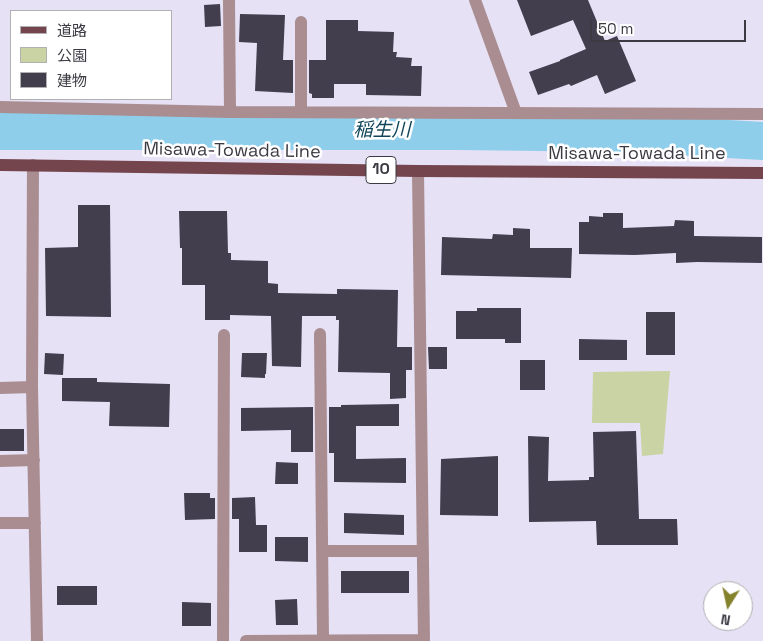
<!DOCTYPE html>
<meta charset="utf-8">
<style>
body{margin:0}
#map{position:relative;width:763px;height:641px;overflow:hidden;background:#e6e1f5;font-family:"Space Grotesk","Noto Sans JP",sans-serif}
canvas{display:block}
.legend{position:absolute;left:10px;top:10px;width:162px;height:90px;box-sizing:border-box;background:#fff;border:1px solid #b1b0b3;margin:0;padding:6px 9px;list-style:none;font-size:15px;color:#3c3a42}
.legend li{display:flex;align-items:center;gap:10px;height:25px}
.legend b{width:25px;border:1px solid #b1b0b3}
.north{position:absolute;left:703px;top:581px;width:50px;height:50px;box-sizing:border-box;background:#fff;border:1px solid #b1b0b3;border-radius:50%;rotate:190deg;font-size:14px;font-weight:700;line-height:20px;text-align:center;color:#3c3a42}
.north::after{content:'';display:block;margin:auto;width:18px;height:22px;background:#84822b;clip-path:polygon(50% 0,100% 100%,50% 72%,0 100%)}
.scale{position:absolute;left:590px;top:20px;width:156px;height:22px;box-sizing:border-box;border:2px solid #3c3a42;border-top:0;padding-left:6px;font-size:15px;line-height:18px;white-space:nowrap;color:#3c3a42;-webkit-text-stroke:4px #fff;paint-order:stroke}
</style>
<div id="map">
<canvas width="763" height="641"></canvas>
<ul class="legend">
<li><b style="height:6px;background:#74454d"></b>道路</li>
<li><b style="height:14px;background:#cad3a4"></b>公園</li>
<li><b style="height:14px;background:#423e4e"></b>建物</li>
</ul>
<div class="north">N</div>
<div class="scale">50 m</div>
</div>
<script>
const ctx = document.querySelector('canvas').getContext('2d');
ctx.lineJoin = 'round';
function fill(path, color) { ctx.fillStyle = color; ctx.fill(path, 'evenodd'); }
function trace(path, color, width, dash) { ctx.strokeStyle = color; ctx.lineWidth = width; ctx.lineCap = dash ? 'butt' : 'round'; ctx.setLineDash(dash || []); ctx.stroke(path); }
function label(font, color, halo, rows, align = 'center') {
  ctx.font = font + ' "Space Grotesk","Noto Sans JP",sans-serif'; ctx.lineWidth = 5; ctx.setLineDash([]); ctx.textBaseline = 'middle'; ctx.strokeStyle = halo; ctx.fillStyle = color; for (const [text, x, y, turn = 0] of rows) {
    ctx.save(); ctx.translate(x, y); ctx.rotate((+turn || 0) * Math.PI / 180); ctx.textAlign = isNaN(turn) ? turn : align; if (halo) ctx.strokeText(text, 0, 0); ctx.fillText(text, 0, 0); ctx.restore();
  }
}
const green = new Path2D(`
 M670 371 663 454 642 456 640 423H592L593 372Z`);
const river = new Path2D(`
 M0 131H457L625 133 763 141`);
const building = new Path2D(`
 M517 0H588L605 41 617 36 636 81 605 94 597 75 571 86 569 84 538 95 529 72 560 61V60L586 49 573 20 531 36Z
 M220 4 221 26 205 27 204 5Z
 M240 14 285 15 283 60H293V93L255 91 257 43 239 42Z
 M326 20H358V31L394 32 393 52H397L396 57 412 58 411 66H422L421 96 366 95V84H334V98H312V94L309 93V60H326Z
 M78 205H110L111 317 46 316 45 248 78 247Z
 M179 211H227L228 253H231V260L268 261V283L278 284V293L337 294V289L398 290 397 347H412V370H406V398L390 399V373L338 372 339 320H336V316H302L301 367 272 366 271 316 230 315V320H205V285H182V248H180Z
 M603 213H623V228L674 226 675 220 694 221V236L762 237V263L697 262 676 263V253L635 255 579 254V222H589V216L603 217Z
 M513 228 530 229V248H572L571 278 441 275 442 237 492 239 493 234 513 235Z
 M477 308H521V343H505V339H456V311H477Z
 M646 312H675V355H646Z
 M579 339 627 340V360H579Z
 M428 347H447V369H429Z
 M45 353 64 354 63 375 44 374Z
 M242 353H267L266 374H265V378L241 377Z
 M520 360H545V390H520Z
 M62 378H97V382L170 384 169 427 109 426 110 402 62 401Z
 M399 404V426H356V459L406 458V483L334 482V453H329V407H341V405Z
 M313 407V452H291V430L241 431V408Z
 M0 429H24V451H0Z
 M636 431 639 519H677L678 545H597L596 521 529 522 528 436 549 437 548 481 589 480V477H594L593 432Z
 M498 456V516L440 515 441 459Z
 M276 462 298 463V484H275Z
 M184 493H210V498H215V519L185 520Z
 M255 497 256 525H267V552H239V519H232V498Z
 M344 513 404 515V535L344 533Z
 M275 537H308V562L275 561Z
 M341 571H409V593H341Z
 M57 586H97V605H57Z
 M297 599 298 625H276L275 600Z
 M182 602 211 603V626H182Z`);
const minor = new Path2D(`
 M229 0 230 112
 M475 0 516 113
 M0 107 230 112 763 114
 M301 112V22
 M33 165 32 387 37 641
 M418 171 424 641
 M320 334 323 640
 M0 388 32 387
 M0 461 34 460
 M0 523H35
 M323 551H423
 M223 641 224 335
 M246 641 424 640`);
const major = new Path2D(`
 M0 165 418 171 763 173`);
const shields = [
 [381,170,30]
];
const shieldNames = [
 ["10",381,170]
];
const streetNames = [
 ["Misawa-Towada Line",232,151,1],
 ["Misawa-Towada Line",637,154]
];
const waterNames = [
 ["稲生川",382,131]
];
fill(green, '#cad3a4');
trace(river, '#8eceeb', 38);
fill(building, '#423e4e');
trace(minor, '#a98d91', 12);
trace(major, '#74454d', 12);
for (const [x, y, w] of shields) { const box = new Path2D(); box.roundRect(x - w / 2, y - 13.5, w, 27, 4); ctx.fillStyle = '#fff'; ctx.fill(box); trace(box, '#3c3a42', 1); }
label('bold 16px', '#3c3a42', null, shieldNames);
label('18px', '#3c3a42', '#fff', streetNames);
label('italic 19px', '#10465a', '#fff', waterNames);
</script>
